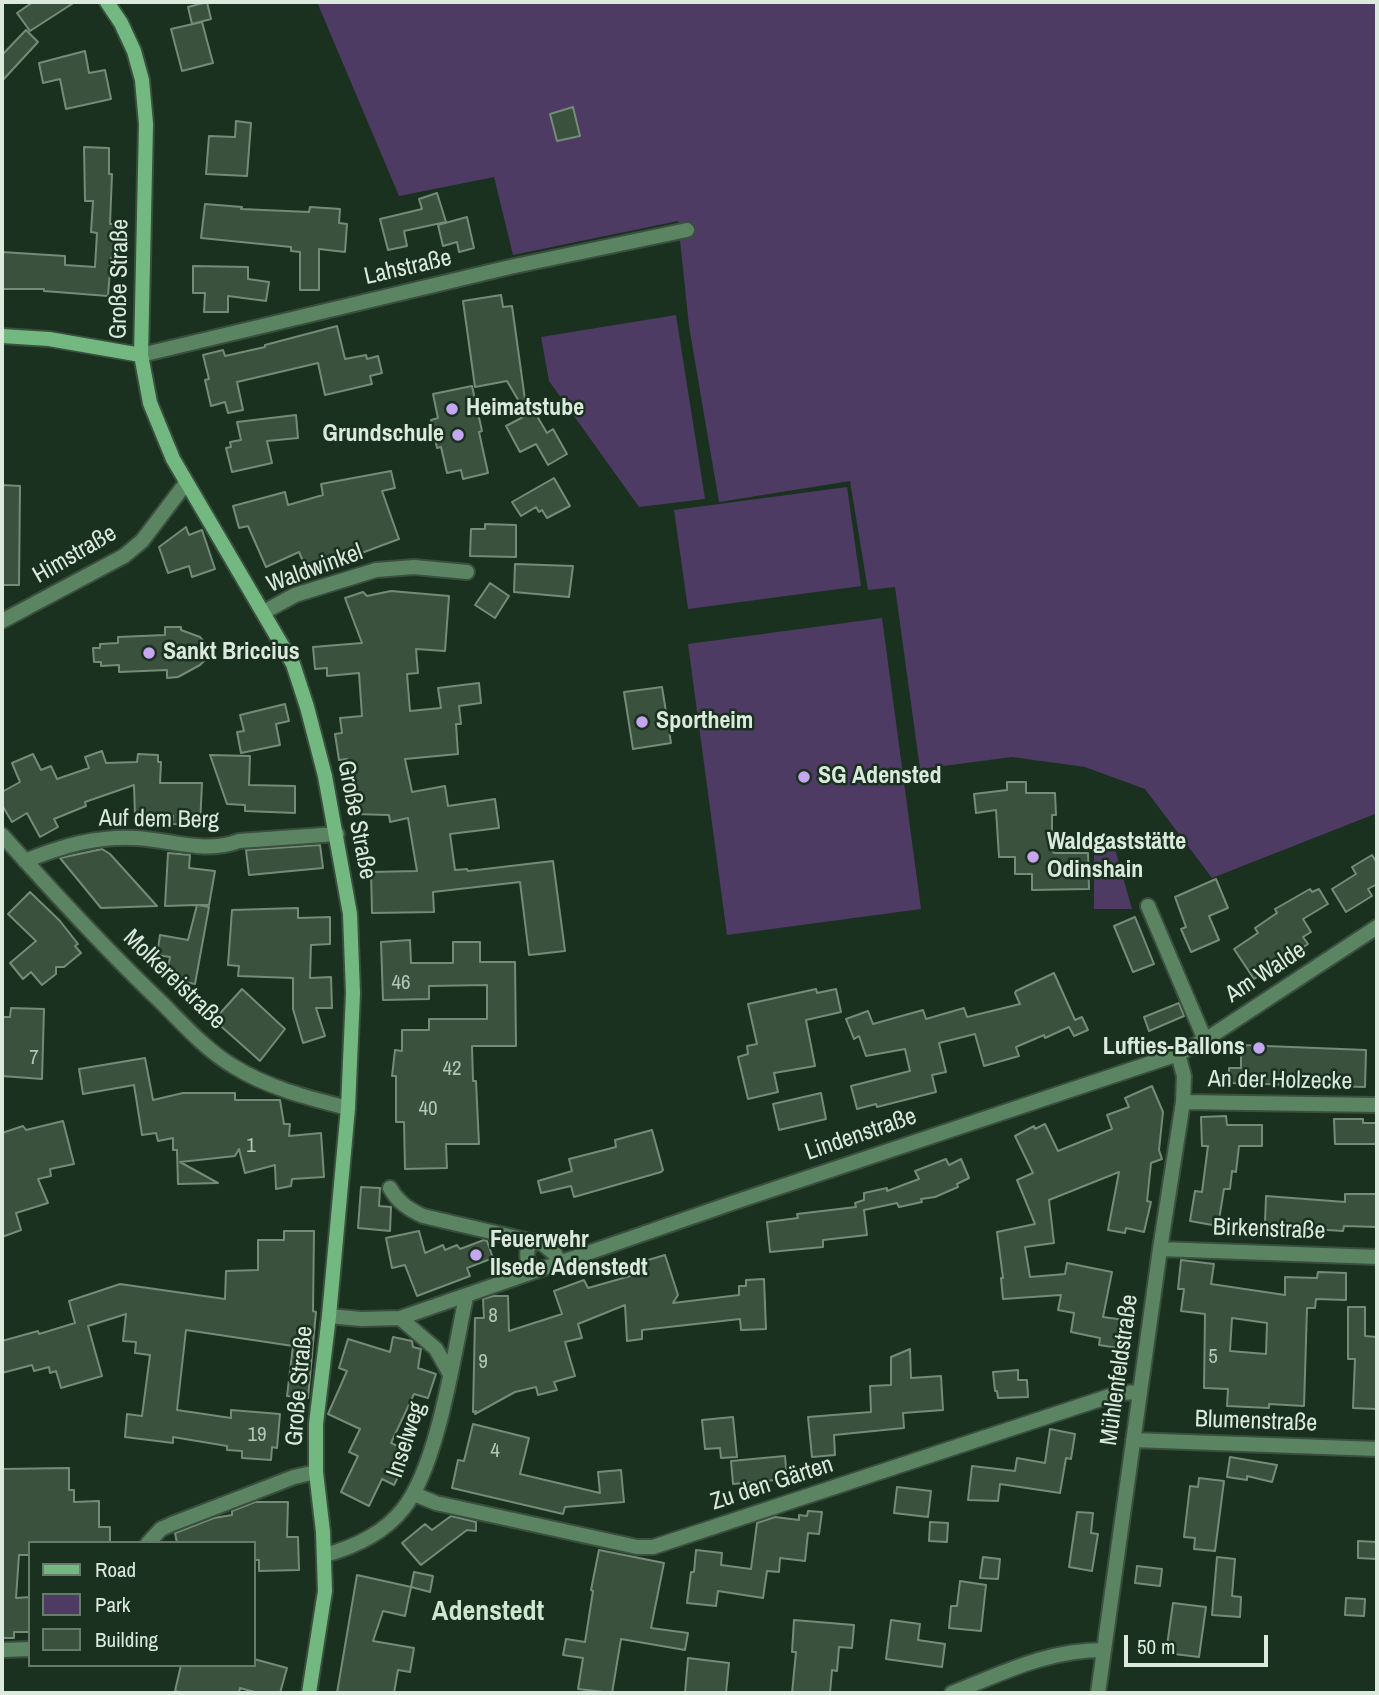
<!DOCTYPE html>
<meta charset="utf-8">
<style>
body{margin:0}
#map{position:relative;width:1379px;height:1695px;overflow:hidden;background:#1b311f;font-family:"Archivo Narrow",sans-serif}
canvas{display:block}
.frame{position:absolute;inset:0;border:4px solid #dceade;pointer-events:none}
.legend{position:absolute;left:28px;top:1541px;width:228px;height:126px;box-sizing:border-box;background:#1b311f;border:2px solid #687b6b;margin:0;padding:9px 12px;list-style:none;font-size:21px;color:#dceade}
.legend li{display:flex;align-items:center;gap:14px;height:35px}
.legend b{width:35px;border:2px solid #687b6b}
.scale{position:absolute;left:1124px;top:1635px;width:144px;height:32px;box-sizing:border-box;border:4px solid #dceade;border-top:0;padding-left:9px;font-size:21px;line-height:24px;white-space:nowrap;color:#dceade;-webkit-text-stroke:5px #1b311f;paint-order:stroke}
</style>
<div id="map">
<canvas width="1379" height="1695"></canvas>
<div class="frame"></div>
<ul class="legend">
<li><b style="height:9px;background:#74b881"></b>Road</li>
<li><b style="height:19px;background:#4d3b63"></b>Park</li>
<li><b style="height:19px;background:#3a513d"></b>Building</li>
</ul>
<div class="scale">50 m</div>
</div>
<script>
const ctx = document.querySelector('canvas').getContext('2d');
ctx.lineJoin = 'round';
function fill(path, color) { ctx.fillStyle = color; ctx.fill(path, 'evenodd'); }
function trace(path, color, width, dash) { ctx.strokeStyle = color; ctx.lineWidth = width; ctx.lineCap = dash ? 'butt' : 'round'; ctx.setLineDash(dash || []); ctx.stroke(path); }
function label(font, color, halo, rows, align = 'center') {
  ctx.font = font + ' "Archivo Narrow",sans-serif'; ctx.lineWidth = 5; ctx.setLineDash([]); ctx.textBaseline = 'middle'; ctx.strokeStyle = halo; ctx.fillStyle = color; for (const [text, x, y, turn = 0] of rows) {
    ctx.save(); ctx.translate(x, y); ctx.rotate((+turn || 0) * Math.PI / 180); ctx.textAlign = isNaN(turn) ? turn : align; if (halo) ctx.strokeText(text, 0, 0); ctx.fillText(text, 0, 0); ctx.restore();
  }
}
const green = new Path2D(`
 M317 2H1377V817L1375 814 1212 878 1145 789 1085 767 1012 757 920 769 895 587 868 590 850 481 719 502 689 326 678 221 513 255 494 177 399 196Z
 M676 315 705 499 639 507 549 381 541 337Z
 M847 487 861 586 688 609 674 510Z
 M882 618 921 909 727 935 688 644Z
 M1115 849 1132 909H1094V850Z`);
const building = new Path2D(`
 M33 2H75L30 31 17 13Z
 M207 2 211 19 192 24 188 7Z
 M202 22 213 63 182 71 171 29Z
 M26 30 38 42 2 81V55Z
 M85 51 89 73 105 70 111 99 66 109 60 79 43 83 39 63Z
 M573 107 580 136 557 141 550 114Z
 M236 121 251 123 247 176 206 174 209 136 235 137Z
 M84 147 109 148V174H112L110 224H119L116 259 111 258 108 296 44 291V289H2V252L65 256V265L95 267 97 233 91 232 93 201H85Z
 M437 193 446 222 404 231 407 246 388 250 380 219 422 209 419 199Z
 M205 204 242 207 241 209 309 212 310 207 340 209 339 223 347 224 345 252 319 249V290H300V252L291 251V247L201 238Z
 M467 217 474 248 459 252 457 242 443 246 438 225Z
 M193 266 248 267V279L269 282 266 301 228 296V312H204L205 293H193Z
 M501 295 503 307 512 306 527 414 534 411 547 433 553 429 567 454 548 465 536 444 520 452 506 426 527 415 507 381 475 387 463 301Z
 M337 326 345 359 366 355 367 359 378 356 382 373 370 376 372 384 325 395 318 363 237 382 243 410 228 413 225 402 211 406 205 380 209 379 203 355 223 350 225 356 265 347V345Z
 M472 386 482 431 479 432 488 473 463 479 461 470 447 473 441 447 437 448 431 420 438 418 433 394Z
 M296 415 298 438 267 441 272 463 232 472 226 448 231 447 230 442 241 440 237 422Z
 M391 471 395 488 382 491 399 539 308 573 299 552 266 567 248 526 239 528 233 506 285 492 288 505 323 495 321 484Z
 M554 478 570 506 547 518 542 510 539 512 536 507 521 516 512 502Z
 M2 485 20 486 19 585H2Z
 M485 524 516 525V557L470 556 471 529H485Z
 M186 527 189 535 202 530 215 569 192 577 189 566 168 573 159 547Z
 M515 564 573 566 569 597 514 592Z
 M490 583 509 596 495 618 475 605Z
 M391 591 449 596 445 651 416 649 418 673 407 674 410 711 441 708 438 688 479 683 481 703 459 706 461 724H456L458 754 405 759 412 792 445 786 448 806 495 799 499 828 450 834 455 870 467 869 468 871 553 861 565 951 529 955 520 882 433 892 434 912 372 913 371 872 417 871 408 818 390 822 389 815 354 814 347 759 339 760 335 734 342 733 340 718 362 716 359 673 327 676V668L315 669 313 647 362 643 345 598 363 592 367 596Z
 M165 627H181V630L200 637 205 643 206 659 200 665 178 677 167 678V670L119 672V665L101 666V662H94L93 648H100V644L118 643V637L165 635Z
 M662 687 671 743 633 749 624 692Z
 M285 704 289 721 276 724 280 745 241 753 237 732 244 731 240 715Z
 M102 751 106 763 137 762 138 754 158 755V762H161L160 783H202L200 825 172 824 173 816H135L134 785 85 802 86 806 54 819 58 827 40 837 27 813 12 822 2 805V792L20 782 12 763 33 754 41 770 51 766 57 779 89 768 85 757Z
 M210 755 250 756 249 785 295 786V813L245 811V805L227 804Z
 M1007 782H1026V793H1055L1056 815H1052V850L1054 853H1088L1089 889 1032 890V874H1015V857H999L996 810 976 813 974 794 1007 790Z
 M320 845 323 868 249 875 246 850Z
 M102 849 110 854 157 906 101 908 60 858Z
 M168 853 190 855 189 868 215 871 209 905H198L209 907 195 984 166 979 170 957 157 955 160 935 188 940 197 905 165 906Z
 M1372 855 1377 863V884L1368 889 1372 896 1346 912 1332 889 1356 874 1352 867Z
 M1216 879 1228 908 1209 916 1219 940 1191 952 1181 929 1186 927 1175 897Z
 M1310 889 1312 892 1319 889 1328 904 1303 919 1311 932 1303 937 1308 944 1254 979 1234 949 1258 933 1255 928 1277 913 1275 909Z
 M30 892 60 921 78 944 75 946 81 953 64 967H56V974L42 985 31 972 23 979 10 963 36 941 8 914Z
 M298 908V918L330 917V944L311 945 310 978 331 977 332 1008H316L325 1036 303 1043 293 1009V978L238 976 239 966 228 965 232 910Z
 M1135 917 1154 964 1133 972 1114 926Z
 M410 940 411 963H453V942H480V962H515L516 1046H472L473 1081H476L479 1144H446L447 1168 405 1169 404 1122H396V1076H392L395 1050 402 1051V1030H429V1019H487V985L429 986V999L383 1000 381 942Z
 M1054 973 1075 1020 1082 1017 1088 1030 1074 1036 1069 1027 1045 1038 1044 1035 1016 1047 1019 1056 984 1066 975 1034 939 1043 946 1072 932 1075 936 1092 877 1107 876 1104 857 1109 851 1086 910 1071 905 1049 866 1056 859 1036 854 1039 846 1019 868 1011 873 1024 923 1010 926 1019 964 1008 967 1017 1020 1004 1015 993 1016 991Z
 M242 989 285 1029 260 1061 214 1020Z
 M816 989 817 993 836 989 841 1012 806 1020 815 1066 774 1073 778 1092 748 1099 738 1057 748 1054 747 1046 757 1044 748 1004Z
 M1179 1003 1184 1016 1149 1031 1144 1017Z
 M11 1008 44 1009 42 1079 2 1076V1017H10Z
 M1241 1045 1366 1050 1365 1087 1229 1083V1068H1241Z
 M145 1058 153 1100 183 1093H235V1100H280L284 1124H290L289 1136 321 1133 324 1177 292 1179 291 1186 276 1189 275 1165 245 1173 239 1149 235 1156 180 1162 218 1183 178 1184 177 1150H173V1138L158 1141 156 1133 142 1135 134 1085 83 1094 79 1069Z
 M1152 1086 1163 1112 1159 1150 1162 1159 1151 1163 1147 1201 1151 1202 1144 1232 1126 1228 1125 1233 1108 1230 1119 1172 1049 1200 1054 1243 1025 1247 1030 1277 1065 1274 1067 1263 1112 1272 1103 1317 1132 1321 1125 1349 1099 1345 1100 1338 1071 1332 1074 1313 1058 1310 1061 1295 1003 1299 1001 1278H1003L997 1232 1035 1224 1017 1180 1033 1173 1015 1136 1034 1126 1035 1129 1045 1124 1058 1151 1112 1129 1107 1115 1129 1107 1125 1098Z
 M821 1093 826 1119 779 1130 773 1104Z
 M1226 1116 1227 1125H1262V1146H1239L1236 1172 1232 1171 1230 1189H1224L1218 1226 1190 1221 1195 1191 1202 1192 1208 1146H1202L1201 1117Z
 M1334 1119H1363V1123H1377V1144H1335Z
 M63 1121 74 1164 50 1169 51 1176 38 1179 48 1203 16 1213 21 1230 2 1237V1133L23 1126 26 1130Z
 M652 1130 663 1170 661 1172 574 1197 571 1186 541 1193 538 1181 572 1171 569 1159 616 1147 615 1140Z
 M946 1159 949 1165 961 1159 969 1178 957 1184 958 1187 935 1197 921 1199 922 1202 899 1207 897 1203 864 1210 867 1235 823 1240V1247L770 1252 767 1222 798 1218 797 1214 856 1207 855 1203 864 1200V1193L887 1188V1191L919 1179 915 1171Z
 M361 1187 380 1188 379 1206 391 1207 390 1231 358 1228Z
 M1345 1194H1377V1227L1344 1226 1343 1231 1311 1229V1224L1265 1223 1266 1196 1345 1202Z
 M284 1231H314L313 1311 316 1312 308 1398 287 1396 293 1346 186 1330 177 1410 231 1418V1410L280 1414 277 1448 272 1447 271 1460 242 1458V1451L227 1450V1446L173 1437V1443L125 1437 127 1414 142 1416 150 1355 135 1353 136 1342 123 1341 126 1314 88 1326 102 1376 61 1388 56 1371 50 1373 49 1367 34 1371 32 1365 2 1373V1341L38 1331 39 1334 75 1323 69 1301 120 1284 225 1299 226 1271 258 1270V1240H284Z
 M419 1231 425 1253 443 1245 445 1250 457 1245 460 1249 484 1240 487 1241 493 1258 467 1268 470 1276 417 1296 405 1265 392 1268 386 1238Z
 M665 1255 678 1295 673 1303 739 1295V1286H746V1280L764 1279 766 1329 741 1330 740 1319 642 1330V1339L627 1341 625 1305 578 1324 582 1338 565 1342 575 1376 554 1382 557 1390 538 1395 536 1387 515 1392 475 1414 476 1411 473 1412 475 1318H484L483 1299 493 1296H508L509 1331 562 1314 554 1291 584 1280 588 1288 634 1275 631 1265Z
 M1181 1260 1214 1264 1211 1284 1285 1295V1277L1317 1278 1318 1272 1346 1273V1300L1316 1299 1315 1308H1307L1304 1406 1269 1404V1408L1227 1406 1228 1389 1204 1388 1205 1314 1181 1311 1184 1289H1178ZM1232 1318 1267 1323 1266 1354 1230 1351Z
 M1348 1307H1365V1336L1377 1337V1409L1353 1408 1355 1359H1348Z
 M393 1337 412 1341 413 1347 421 1349 418 1368 436 1374 428 1398 414 1394 391 1443 410 1452 394 1485 382 1479 369 1506 341 1492 358 1456 349 1452 360 1429 328 1414 347 1371 339 1368 348 1339 390 1352Z
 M910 1349 911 1378 941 1376 943 1410 903 1413 904 1428 834 1435 835 1455 812 1457 808 1417 871 1412 870 1386 891 1385V1357Z
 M1018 1370V1380H1027L1028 1397 998 1398 997 1391H995L993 1372Z
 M733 1417 737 1457 721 1458 720 1448 705 1449 702 1420Z
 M473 1424 529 1438 520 1474 600 1493 598 1472 621 1470 624 1502 565 1507 563 1514 452 1488 458 1460 464 1461Z
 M1050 1429 1075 1434 1071 1459 1066 1458 1060 1493 1000 1484 998 1501 968 1500 972 1466 1015 1471 1017 1458 1045 1463Z
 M785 1456 787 1479 733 1484 731 1461Z
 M1230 1457 1277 1465 1272 1482 1247 1476V1480L1227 1477Z
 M69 1468V1490H74V1502L99 1501V1527H110V1543H30V1555H19L16 1598 30 1597V1632H14V1638H2V1469Z
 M1199 1478 1224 1481 1215 1551 1194 1549 1195 1538 1184 1537 1190 1486 1198 1487Z
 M897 1487 931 1491 928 1517 894 1513Z
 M255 1502H288L287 1537H298L299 1570 259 1571V1560H254V1543H177L175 1533 214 1518 232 1515V1511Z
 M808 1511 822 1512 819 1534 808 1533 805 1561 780 1558 779 1572 767 1571 763 1598 718 1591 716 1606 687 1603 691 1572H694L696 1550 722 1553 721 1565 751 1569 757 1523 775 1517 799 1520V1515L807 1516Z
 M1077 1512 1093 1513 1091 1533 1098 1534 1092 1571 1069 1567Z
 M451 1516 476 1522V1531L467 1530 421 1565 402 1543 425 1524 432 1530Z
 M930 1522 948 1523 947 1542 929 1541Z
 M1358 1541 1377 1542V1559L1358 1558Z
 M599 1550 664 1563 651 1628 688 1633 685 1650 621 1639 612 1693 578 1689 583 1658 563 1655 566 1639 585 1642 593 1591 591 1590Z
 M983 1557 1000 1559 998 1579 980 1578Z
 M1217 1557 1235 1559 1232 1596 1241 1597 1240 1617 1212 1615Z
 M1137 1566 1162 1569 1160 1586 1135 1583Z
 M414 1572 433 1576 430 1592 411 1587Z
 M357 1575 411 1587 405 1616 383 1611 373 1641 414 1648 410 1672 398 1670 394 1693H337Z
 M960 1581 986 1585 981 1631 949 1628 951 1606H957Z
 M1346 1598 1365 1599 1364 1616 1345 1615Z
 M1173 1603 1206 1607 1199 1657 1166 1653Z
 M794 1620 854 1625 852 1648 839 1647 837 1671 832 1670 830 1693H792L796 1652H792Z
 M891 1620 920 1624 918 1640 945 1644 942 1667 886 1659Z
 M688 1658 729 1663 726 1693H685Z
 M254 1659 287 1668 280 1693H258L240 1688 239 1693H184L175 1691 181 1665H254Z`);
const street = new Path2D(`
 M141 355 510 267 687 230
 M264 612 295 595 376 570 414 567 467 572
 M2 621 124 556 142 541 186 483
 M2 835C53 892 105 949 161 1002 183 1024 206 1050 233 1066 268 1088 309 1098 348 1108
 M25 861C62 846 96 836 136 838 171 840 205 854 239 841L337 834
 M1148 906 1205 1040
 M1183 1102 1377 1105
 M390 1188C398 1202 408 1209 423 1216L543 1244 555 1254 560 1262
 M1160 1249 1377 1257
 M530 1273C528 1262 524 1250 532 1241
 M329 1316 361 1319 400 1318 732 1203 1178 1054 1205 1040 1377 927
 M400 1318 436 1349 450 1374
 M1133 1440 1377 1449
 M414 1494 436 1503 637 1547H653L1119 1393 1140 1392
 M148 1543 161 1529 172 1524 294 1477 316 1472
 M325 1555C354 1547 384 1533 403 1509 438 1466 454 1353 466 1297
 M2 1650 30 1649
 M952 1693C1003 1673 1047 1650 1103 1650
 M1098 1693 1160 1249 1183 1102 1184 1076 1178 1054`);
const secondary = new Path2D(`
 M107 2 121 23 134 51 142 80 146 124 141 355 150 403 173 459 293 664 307 707 325 776 350 914 353 993 348 1108 329 1316 316 1424V1472L323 1532 325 1591 309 1693
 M2 336 49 339 141 355`);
const markers = [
 [452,409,7,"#c6a6f0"],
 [458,435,7,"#c6a6f0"],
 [149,653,7,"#c6a6f0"],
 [642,722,7,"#c6a6f0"],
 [804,777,7,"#c6a6f0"],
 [1033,857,7,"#c6a6f0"],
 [1259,1048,7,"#c6a6f0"],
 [476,1255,7,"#c6a6f0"]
];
const numberNames = [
 ["46",401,983],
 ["7",34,1058],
 ["42",452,1069],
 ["40",428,1109],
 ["1",251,1146],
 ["8",493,1316],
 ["5",1213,1357],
 ["9",483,1362],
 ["19",257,1435],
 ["4",495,1451]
];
const streetNames = [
 ["Lahstraße",408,268,-13],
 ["Große Straße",120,279,-89],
 ["Himstraße",75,555,-30],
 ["Waldwinkel",315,569,-20],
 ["Auf dem Berg",159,820,1],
 ["Große Straße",356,820,79],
 ["Am Walde",1266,973,-33],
 ["Molkereistraße",174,980,44],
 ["An der Holzecke",1280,1081,1],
 ["Lindenstraße",861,1135,-19],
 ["Birkenstraße",1269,1230,2],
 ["Mühlenfeldstraße",1120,1370,-82],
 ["Große Straße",300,1386,-85],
 ["Blumenstraße",1256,1422,2],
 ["Inselweg",407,1440,-72],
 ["Zu den Gärten",772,1484,-18]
];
const poiNames = [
 ["Heimatstube",466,409],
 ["Grundschule",444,435,"right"],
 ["Sankt Briccius",163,653],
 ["Sportheim",656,722],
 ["SG Adensted",818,777],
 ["Waldgaststätte",1047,843],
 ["Odinshain",1047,871],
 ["Lufties-Ballons",1245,1048,"right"],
 ["Feuerwehr",490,1241],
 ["Ilsede Adenstedt",490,1269]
];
const quarterNames = [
 ["Adenstedt",488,1612]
];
fill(green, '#4d3b63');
fill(building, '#3a513d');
trace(building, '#748c77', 2);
trace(street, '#3a4f3e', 18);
trace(secondary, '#3a4f3e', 18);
trace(street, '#5b8562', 14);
trace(secondary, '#74b881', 14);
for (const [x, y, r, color] of markers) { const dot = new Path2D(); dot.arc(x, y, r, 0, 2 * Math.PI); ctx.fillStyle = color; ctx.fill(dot); trace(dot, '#1b311f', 2.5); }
label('21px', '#b4c4b6', null, numberNames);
label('24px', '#dceade', '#1b311f', streetNames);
label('bold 24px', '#dceade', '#1b311f', poiNames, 'left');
label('bold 28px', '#cde8d0', '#1b311f', quarterNames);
</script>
